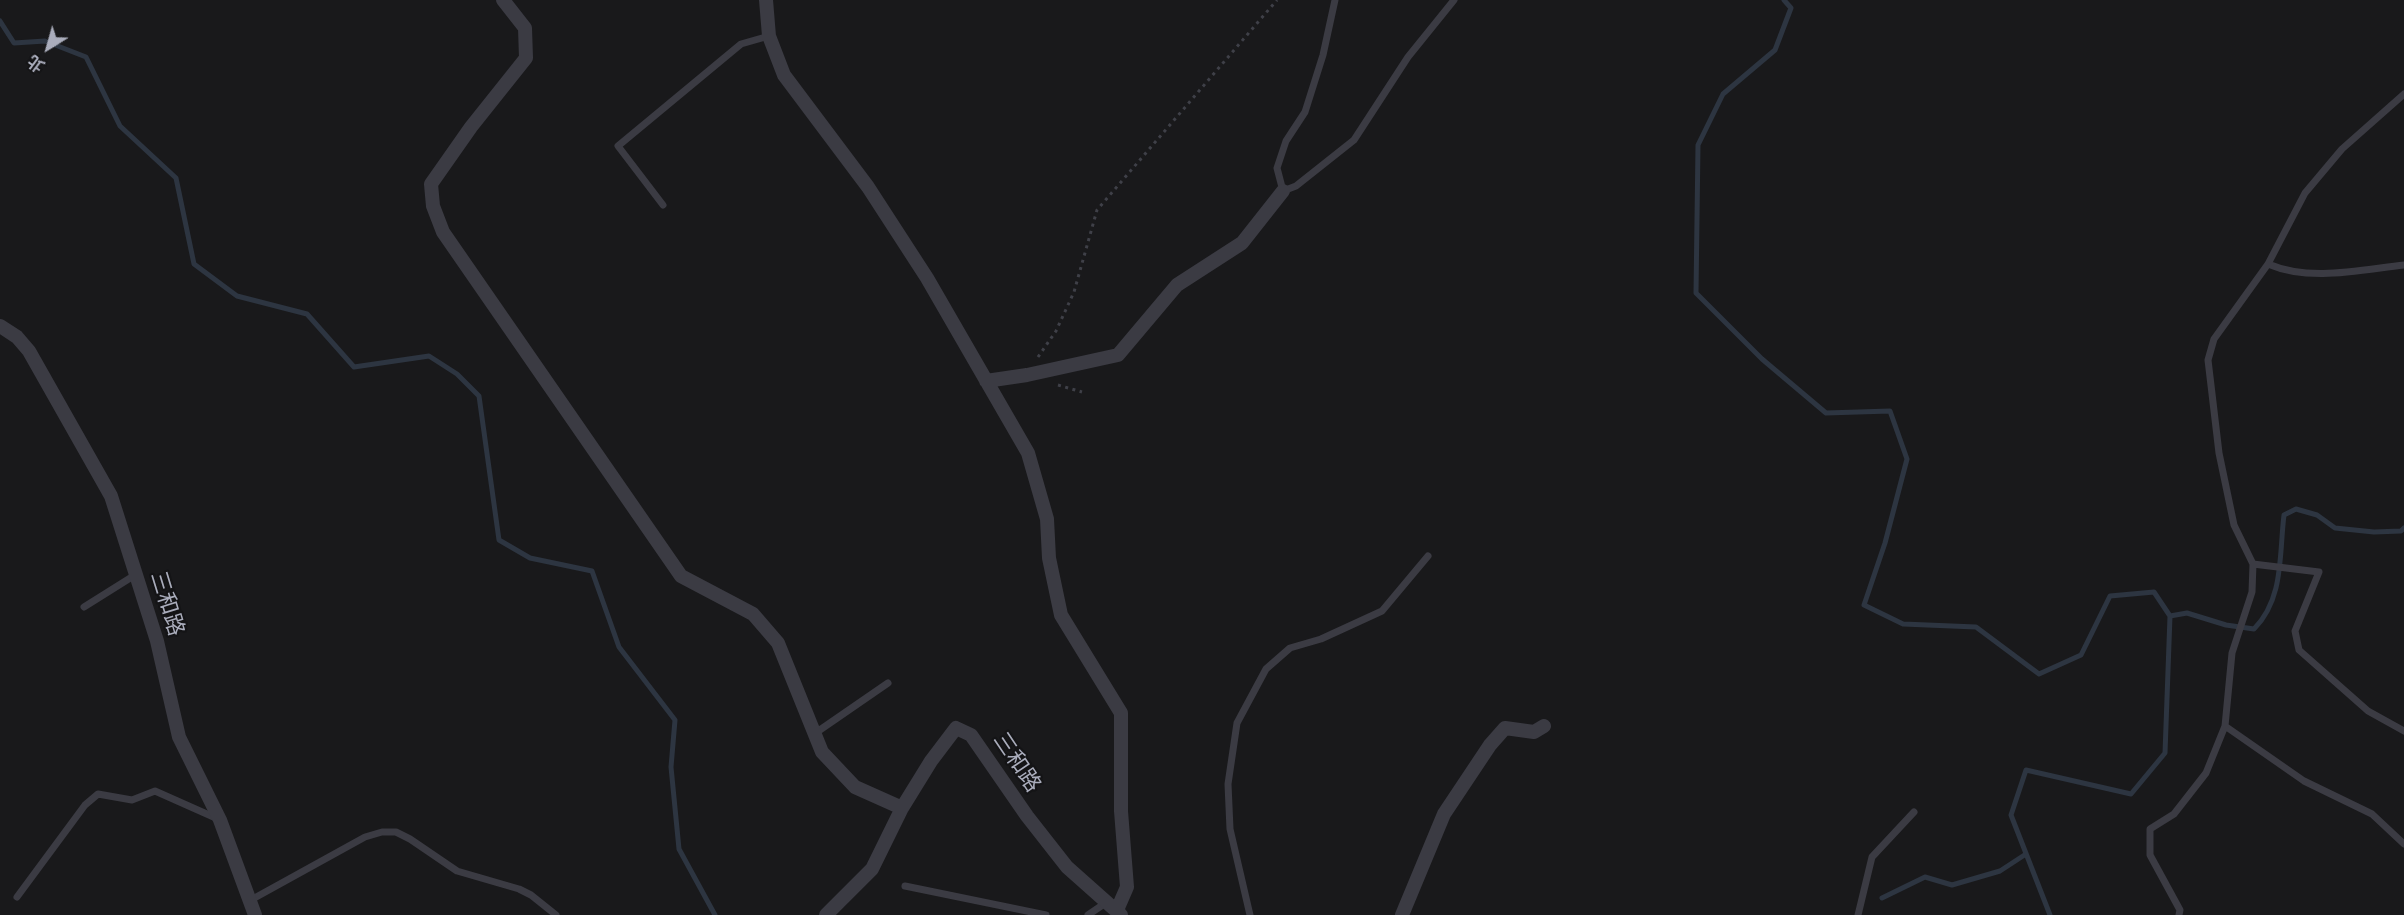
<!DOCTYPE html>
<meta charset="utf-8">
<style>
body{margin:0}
#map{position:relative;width:2404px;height:915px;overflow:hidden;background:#19191b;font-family:"Sofia Sans Condensed","Noto Sans TC",sans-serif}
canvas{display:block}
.north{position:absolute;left:18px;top:18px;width:60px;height:60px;-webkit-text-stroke:4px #141416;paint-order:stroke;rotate:217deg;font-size:16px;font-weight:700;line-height:24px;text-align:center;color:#aaadbc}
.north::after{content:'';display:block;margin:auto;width:21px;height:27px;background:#aaadbc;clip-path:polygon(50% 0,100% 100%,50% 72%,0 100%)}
</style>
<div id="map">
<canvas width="2404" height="915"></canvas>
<div class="north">北</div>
</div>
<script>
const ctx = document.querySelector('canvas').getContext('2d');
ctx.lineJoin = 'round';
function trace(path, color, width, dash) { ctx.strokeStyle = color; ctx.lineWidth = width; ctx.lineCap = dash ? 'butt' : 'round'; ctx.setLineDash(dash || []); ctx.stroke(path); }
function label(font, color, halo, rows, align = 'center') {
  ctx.font = font + ' "Sofia Sans Condensed","Noto Sans TC",sans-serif'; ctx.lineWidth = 4.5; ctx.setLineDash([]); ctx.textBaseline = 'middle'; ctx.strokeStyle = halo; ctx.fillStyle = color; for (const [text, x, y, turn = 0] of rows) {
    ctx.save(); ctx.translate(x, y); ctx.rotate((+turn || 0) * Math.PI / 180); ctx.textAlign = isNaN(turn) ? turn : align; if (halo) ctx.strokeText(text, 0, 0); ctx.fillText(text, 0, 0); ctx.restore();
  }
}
const stream = new Path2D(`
 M1784 0 1791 8 1775 50 1723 94 1698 145 1696 293 1762 359 1826 413 1890 411 1907 459 1885 543 1864 605 1903 624 1976 627 2039 674 2081 655 2110 596 2154 592 2170 616 2165 753 2131 794 2026 770 2011 815 2050 915
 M0 21 14 43 45 41 86 57 120 126 176 178 194 264 237 296 307 314 354 367 429 356 457 374 479 396 499 540 530 558 592 571 619 647 675 720 671 767 679 849 715 915
 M2170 616 2187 613 2226 625 2254 629C2284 599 2279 555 2284 515L2296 509 2317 515 2335 528 2374 532 2401 531 2404 528
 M1882 898 1925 877 1952 885 2000 871 2026 854`);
const path = new Path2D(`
 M1038 357 1056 331 1074 292 1097 210 1277 0
 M1058 385 1082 392`);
const service = new Path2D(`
 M1335 0 1323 55 1305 112 1286 141 1277 168 1283 191 1296 186 1354 140 1408 57 1454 0
 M663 205 618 146 741 44 769 36
 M2268 264C2310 282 2360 270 2404 265
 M2253 564 2319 572 2295 631 2299 650 2368 711 2404 731
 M84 607 135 575
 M2225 726 2304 781 2372 814 2404 844
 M814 734 888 683
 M905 886 1046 915
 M17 897 85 805 98 794 132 800 155 791 218 819
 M249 901 365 837 382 832H396L410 839 457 871 519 889 531 895 556 915
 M1088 915 1107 902
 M1250 915 1230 829 1228 784 1237 723 1266 669 1290 648 1321 639 1382 611 1428 556
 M1858 915 1872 857 1914 812
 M2179 915 2180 910 2150 855V829L2174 814 2206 773 2225 726 2232 653 2252 592 2253 564 2234 525 2219 453 2208 360 2214 339 2268 264 2305 193 2342 149 2404 94`);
const minor = new Path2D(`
 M503 0 525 28 526 58 471 127 431 184 433 206 443 232 681 576 753 614 778 643 822 752 855 787 902 808
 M766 0 769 36 784 75 868 187 927 278 1028 453 1047 519 1049 558 1061 615 1121 713V811L1127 887 1117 910
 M0 326 17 337 29 351 111 496 157 641 179 737 220 820 255 915
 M986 381 1027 375 1118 355 1177 285 1242 243 1283 191
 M826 915 872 869 902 808 931 761 956 728 971 735 1027 816 1067 867 1121 915
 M1402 915 1444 814 1490 745 1505 728 1534 732 1544 726`);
const streetNames = [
 ["三和路",166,604,73],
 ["三和路",1016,763,56]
];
trace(stream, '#2d3541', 5);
trace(path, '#3f4048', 3, [3, 4.5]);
trace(service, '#3b3b43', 7);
trace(minor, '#3b3b43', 14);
label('22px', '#aaadbc', '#141416', streetNames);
</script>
